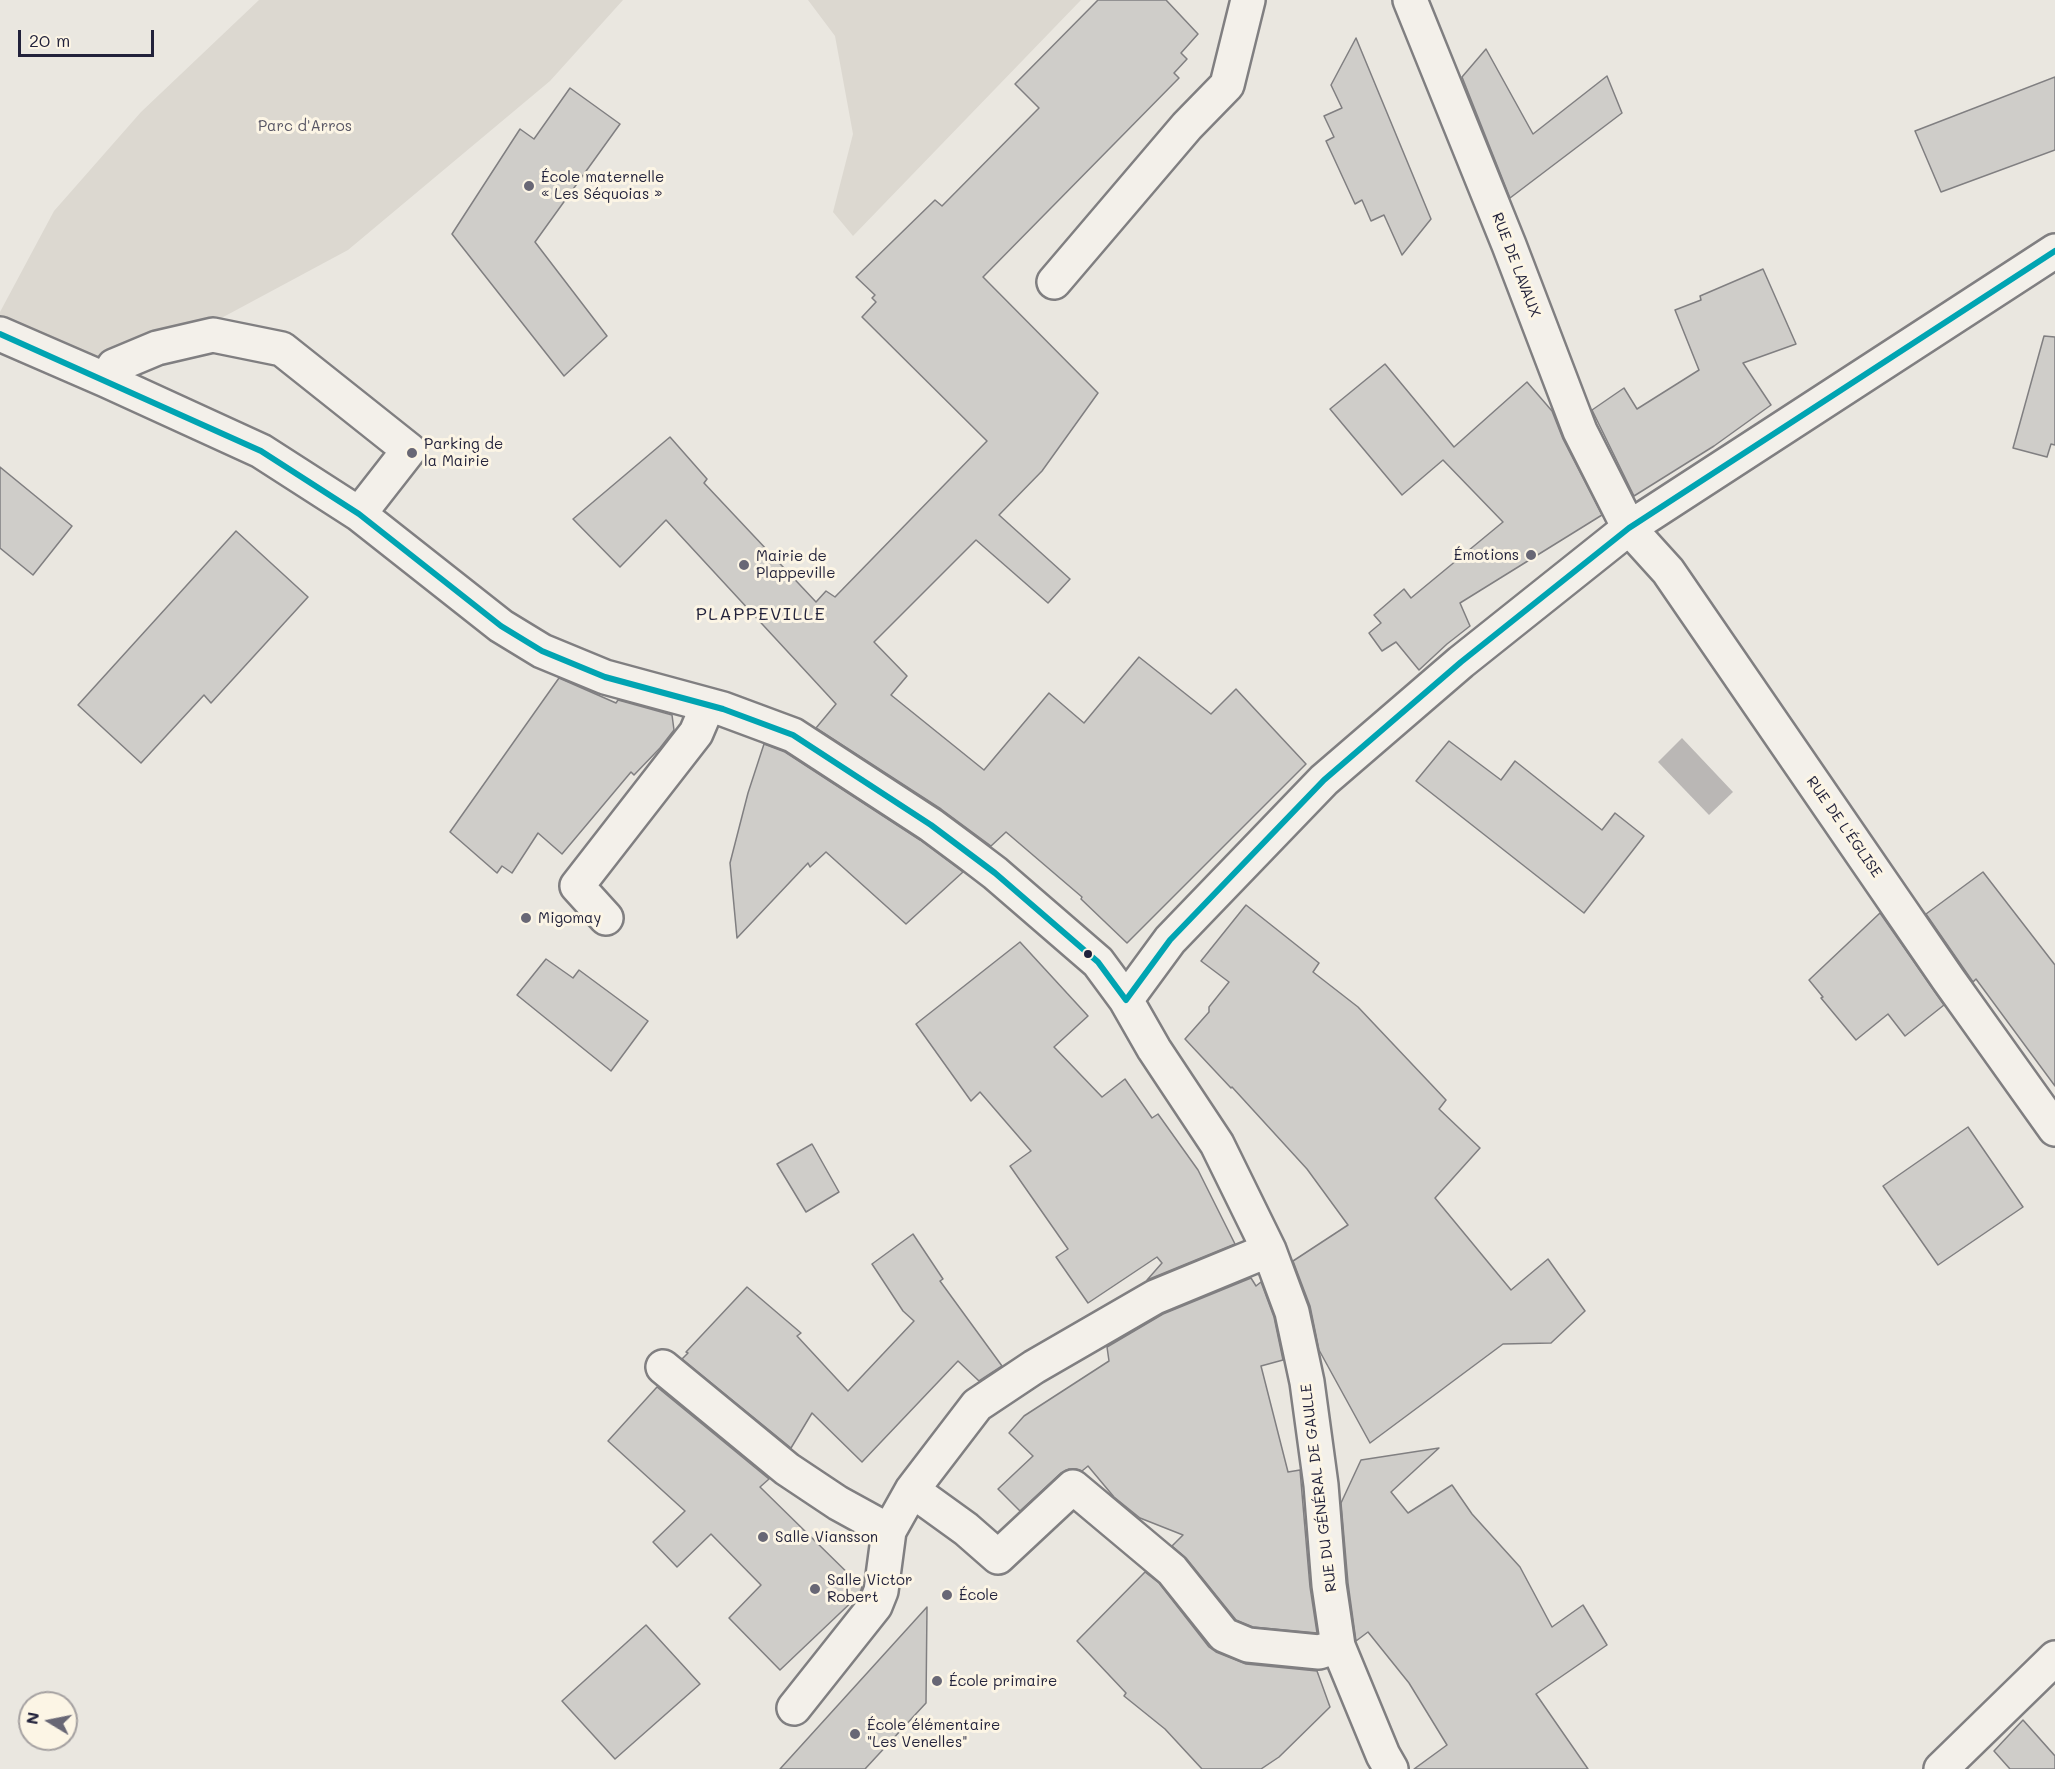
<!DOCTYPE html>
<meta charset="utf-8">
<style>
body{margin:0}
#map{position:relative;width:2055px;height:1769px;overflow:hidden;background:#eae7e0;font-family:Mali,sans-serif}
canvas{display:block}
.north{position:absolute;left:18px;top:1691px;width:60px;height:60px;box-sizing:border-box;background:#fcf5e5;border:2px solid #a5a1a1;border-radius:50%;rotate:280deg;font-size:16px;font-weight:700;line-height:24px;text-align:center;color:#22223b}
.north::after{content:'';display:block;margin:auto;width:21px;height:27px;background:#686775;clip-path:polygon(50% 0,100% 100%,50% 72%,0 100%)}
.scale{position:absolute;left:18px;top:30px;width:136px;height:27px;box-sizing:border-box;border:3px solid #22223b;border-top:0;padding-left:8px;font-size:18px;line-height:21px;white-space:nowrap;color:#22223b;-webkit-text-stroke:4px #fcf5e5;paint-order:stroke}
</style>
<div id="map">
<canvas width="2055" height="1769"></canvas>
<div class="north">N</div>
<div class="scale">20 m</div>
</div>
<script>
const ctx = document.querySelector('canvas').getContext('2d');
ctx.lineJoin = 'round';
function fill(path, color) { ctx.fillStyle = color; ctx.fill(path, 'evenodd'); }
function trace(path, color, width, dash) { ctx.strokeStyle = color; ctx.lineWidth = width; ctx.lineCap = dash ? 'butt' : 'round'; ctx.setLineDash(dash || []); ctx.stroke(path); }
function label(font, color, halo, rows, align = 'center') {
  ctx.font = font + ' Mali,sans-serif'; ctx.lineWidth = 6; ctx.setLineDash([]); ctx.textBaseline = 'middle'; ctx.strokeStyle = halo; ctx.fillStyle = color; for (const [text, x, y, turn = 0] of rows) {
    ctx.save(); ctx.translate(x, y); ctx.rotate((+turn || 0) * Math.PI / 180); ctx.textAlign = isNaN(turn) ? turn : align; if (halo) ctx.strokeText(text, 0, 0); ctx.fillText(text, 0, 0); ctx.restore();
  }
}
const green = new Path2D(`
 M259 0H623L550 81 348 250 106 380 0 334V312L54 211 141 112Z
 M808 0H1081L853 236 833 212 853 134 835 36Z`);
const water = new Path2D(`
 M1682 738 1733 792 1709 815 1658 762Z`);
const building = new Path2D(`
 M1098 0H1166L1198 34 1181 53 1187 59 1174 73 1179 78 983 277 1098 393 1042 471 999 515 1070 579 1048 603 976 540 874 642 907 676 891 695 984 770 1049 693 1084 723 1139 657 1211 714 1236 689 1306 764 1127 943 1081 899 1082 897 1006 832 991 846 941 809 816 728 836 704 666 520 620 567 573 519 670 437 707 479 704 483 816 602 826 591 835 597 987 441 862 317 876 302 872 298 875 295 856 277 935 200 942 206 1039 108 1015 84Z
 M1356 38 1431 219 1402 255 1384 215 1371 221 1362 200 1355 204 1326 141 1334 137 1324 116 1342 108 1331 85Z
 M1486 49 1533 134 1607 76 1622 113 1510 198 1462 77Z
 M2055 77V150L1941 192 1915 131Z
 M570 88 620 124 535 242 607 336 564 376 452 234 520 129 534 139Z
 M1763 269 1796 344 1743 363 1771 405 1714 446 1634 496 1592 410 1624 388 1637 409 1699 370 1675 310 1701 300 1700 296Z
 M2044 336 2055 337V445L2051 444 2047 457 2013 448Z
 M1385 364 1454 447 1527 382 1552 411 1563 439 1602 515 1460 603 1470 626 1447 644 1419 670 1396 642 1382 651 1369 633 1381 623 1374 615 1404 589 1411 598 1503 522 1443 460 1402 495 1330 409Z
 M0 467 72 526 33 575 0 548Z
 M236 531 308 597 211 703 204 695 141 763 78 705Z
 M559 678 616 703 618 700 672 715 674 730 660 748 634 775 631 772 562 854 538 833 512 873 502 866 497 873 450 832Z
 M1449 741 1501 780 1515 761 1602 830 1615 813 1644 836 1584 913 1416 781Z
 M764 744 785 752 920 840 963 872 906 924 826 852 810 867 808 863 737 938 730 863 748 793Z
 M1983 872 2055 965V1086L1976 979 1973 982 1926 914Z
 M1246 905 1319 963 1313 972 1358 1007 1446 1100 1439 1109 1480 1148 1435 1198 1511 1290 1548 1259 1585 1311 1551 1343 1503 1344 1370 1443 1319 1350 1310 1306 1293 1261 1348 1225 1307 1169 1232 1087 1231 1088 1185 1039 1209 1012V1007L1229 982 1201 961Z
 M1880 913 1944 1005 1905 1036 1888 1014 1856 1040 1821 998 1823 997 1809 980Z
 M1020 942 1088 1016 1054 1047 1102 1097 1125 1079 1152 1118 1158 1114 1198 1170 1235 1244 1147 1280 1162 1263 1157 1257 1088 1303 1056 1257 1068 1249 1010 1166 1031 1151 980 1092 971 1101 916 1024Z
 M546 959 573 978 579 970 648 1021 611 1071 517 995Z
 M1968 1127 2023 1207 1938 1265 1883 1186Z
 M812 1144 839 1192 806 1212 777 1164Z
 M913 1234 943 1279 940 1281 1002 1366 979 1381 958 1361 862 1462 812 1413 791 1448 682 1359 688 1353 686 1352 747 1287 801 1333 797 1336 848 1391 914 1321 903 1311 872 1264Z
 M1251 1278 1256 1286 1261 1282 1274 1317 1283 1360 1261 1366 1288 1472 1300 1470 1310 1587 1317 1633 1253 1627 1236 1620 1186 1558 1172 1546 1183 1535 1140 1518 1114 1497 1088 1466 1082 1471 1076 1469H1069L1061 1473 1020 1511 998 1489 1033 1456 1009 1433 1024 1416 1109 1361 1107 1347 1163 1314Z
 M657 1387 769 1479 760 1487 862 1587 859 1595 780 1670 729 1618 761 1585 711 1534 677 1567 653 1542 685 1511 608 1441Z
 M1439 1448 1391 1492 1408 1513 1452 1485 1472 1514 1520 1567 1552 1627 1583 1605 1607 1645 1536 1694 1588 1769H1414L1447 1745 1409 1683 1368 1632 1356 1641 1348 1583 1341 1503 1361 1460Z
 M1145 1572 1159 1583 1209 1647 1216 1652 1246 1664 1317 1671 1330 1707 1279 1757 1261 1769H1202L1165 1729 1124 1696 1126 1693 1077 1641Z
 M927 1607 926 1703 865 1769H780Z
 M646 1625 700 1684 615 1759 562 1701Z
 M2023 1720 2055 1756V1769H2010L1994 1751Z`);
const minor = new Path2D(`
 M1410 0 1509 245 1580 431 1629 528 1668 571 1948 979 2055 1129
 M1054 282 1187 126 1227 85 1248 0
 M0 334 106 380 261 451 359 514 501 626 542 651 605 677 723 709 793 735 931 825 970 854 995 873 1098 962 1126 1000 1154 1049 1217 1144 1269 1250 1292 1312 1307 1382 1321 1485 1329 1585 1338 1646 1383 1755 1391 1769
 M106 380 114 366 157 348 213 335 282 349 409 450 359 514
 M606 918 577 886 696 733 708 705
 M1126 1000 1170 940 1324 780 1461 662 1629 528 2055 251
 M663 1367 787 1469 838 1503 889 1531
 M912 1490 966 1529 998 1557 1073 1487 1172 1570 1224 1635 1248 1645 1319 1652 1338 1646
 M794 1708 875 1606 881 1591 889 1531 912 1490 977 1405 1034 1367 1155 1297 1269 1250
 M1941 1769 2055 1658`);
const bus1 = new Path2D(`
 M0 334 261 451 359 514 501 626 542 651 605 677 723 709 793 735 931 825 995 873 1098 962 1126 1000 1170 940 1324 780 1461 662 1629 528 2055 251`);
const markers = [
 [529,186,6,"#686775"],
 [412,453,6,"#686775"],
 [1531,555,6,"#686775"],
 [744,565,6,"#686775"],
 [526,918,6,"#686775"],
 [1088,954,5,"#22223b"],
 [763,1537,6,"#686775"],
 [815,1589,6,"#686775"],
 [947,1595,6,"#686775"],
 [937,1681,6,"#686775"],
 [855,1734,6,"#686775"]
];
const parkNames = [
 ["Parc d'Arros",305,126]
];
const poiNames = [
 ["École maternelle",541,177],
 ["« Les Séquoias »",541,194],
 ["Parking de",424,444],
 ["la Mairie",424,461],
 ["Émotions",1519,555,"right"],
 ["Mairie de",756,556],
 ["Plappeville",756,573],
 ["Migomay",538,918],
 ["Salle Viansson",775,1537],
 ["Salle Victor",827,1580],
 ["Robert",827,1597],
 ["École",959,1595],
 ["École primaire",949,1681],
 ["École élémentaire",867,1725],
 ["\"Les Venelles\"",867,1742]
];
const streetNames = [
 ["RUE DE LAVAUX",1516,265,69],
 ["RUE DE L'ÉGLISE",1844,827,55],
 ["RUE DU GÉNÉRAL DE GAULLE",1319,1488,-97]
];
const quarterNames = [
 ["PLAPPEVILLE",761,614]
];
fill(green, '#dcd8d0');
fill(water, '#bab7b5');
fill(building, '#cfcdc9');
trace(building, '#807f81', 1.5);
trace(minor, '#807f81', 38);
trace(minor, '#f3f0ea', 33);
trace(bus1, '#00a4b2', 6);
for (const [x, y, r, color] of markers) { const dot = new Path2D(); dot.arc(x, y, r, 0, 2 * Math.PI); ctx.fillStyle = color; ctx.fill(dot); trace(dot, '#fcf5e5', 2); }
label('15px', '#575564', '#fcf5e5', parkNames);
label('15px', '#22223b', '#fcf5e5', poiNames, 'left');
label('15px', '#22223b', '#fcf5e5', streetNames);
ctx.letterSpacing = '1.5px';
label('18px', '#22223b', '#fcf5e5', quarterNames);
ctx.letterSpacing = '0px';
</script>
